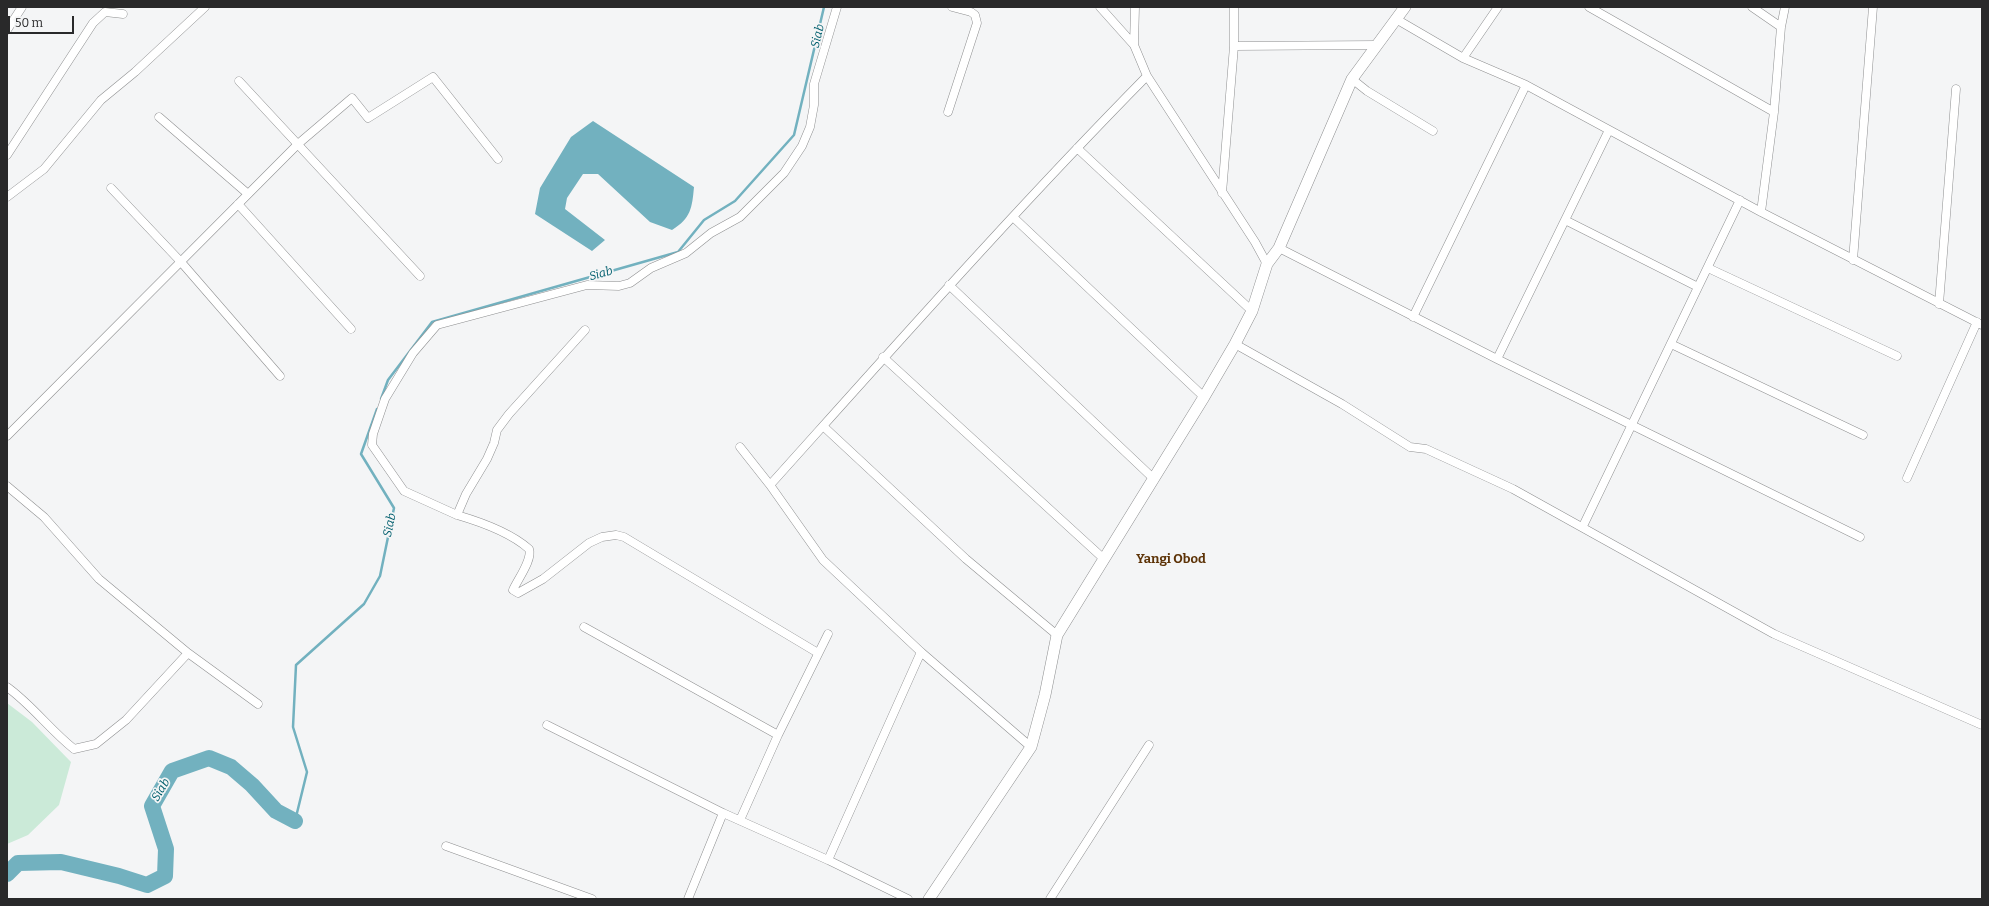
<!DOCTYPE html>
<style>
body{margin:0}
#map{position:relative;width:1989px;height:906px;overflow:hidden;background:#f4f5f6;font-family:Bitter,serif}
canvas{display:block}
.frame{position:absolute;inset:0;border:8px solid #29292a;pointer-events:none}
.scale{position:absolute;left:8px;top:16px;width:66px;height:18px;box-sizing:border-box;border:2px solid #29292a;border-top:0;padding-left:5px;font-size:12px;line-height:14px;white-space:nowrap;color:#29292a;-webkit-text-stroke:3px #f4f5f6;paint-order:stroke}
</style>
<div id="map">
<canvas width="1989" height="906"></canvas>
<div class="frame"></div>
<div class="scale">50 m</div>
</div>
<script>
const ctx = document.querySelector('canvas').getContext('2d');
ctx.lineJoin = 'round';
function fill(path, color) { ctx.fillStyle = color; ctx.fill(path, 'evenodd'); }
function trace(path, color, width, dash) { ctx.strokeStyle = color; ctx.lineWidth = width; ctx.lineCap = dash ? 'butt' : 'round'; ctx.setLineDash(dash || []); ctx.stroke(path); }
function label(font, color, halo, rows, align = 'center') {
  ctx.font = font + ' Bitter,serif'; ctx.lineWidth = 3.5; ctx.setLineDash([]); ctx.textBaseline = 'middle'; ctx.strokeStyle = halo; ctx.fillStyle = color; for (const [text, x, y, turn = 0] of rows) {
    ctx.save(); ctx.translate(x, y); ctx.rotate((+turn || 0) * Math.PI / 180); ctx.textAlign = isNaN(turn) ? turn : align; if (halo) ctx.strokeText(text, 0, 0); ctx.fillText(text, 0, 0); ctx.restore();
  }
}
const green = new Path2D(`
 M7 703 32 722 71 762 59 805 28 835 7 844Z`);
const water = new Path2D(`
 M593 121 694 187C692 208 691 218 672 230L650 222 598 174H583L567 198 565 209 605 240 592 251 535 214 540 188 571 137Z`);
const stream = new Path2D(`
 M381 399 388 380 432 322 678 252 704 220 735 201 794 135 824 7
 M295 821 307 772 293 727 296 665 364 604 380 576 394 508 361 454 377 409`);
const river = new Path2D(`
 M7 874 18 863 61 862 119 876 147 885 165 876 166 849 152 806 172 771 209 758 231 767 252 785 276 811 295 821`);
const minor = new Path2D(`
 M1100 7 1134 45
 M1135 7 1134 45 1147 76 1255 242 1267 264
 M1589 7 1774 112
 M1752 7 1781 27
 M1396 19 1463 58 1526 85 1761 212 1982 325
 M7 30 22 7
 M1234 46 1377 45
 M1463 58 1498 7
 M1352 79 1367 91 1433 131
 M239 81 420 276
 M948 112 977 23 975 15 971 12 952 7
 M159 117 248 194
 M1077 148 1252 311
 M7 155 93 23 105 12 123 14
 M111 188 181 262 280 376
 M1222 193 1234 46V7
 M7 197 44 169 101 100 135 72 205 7
 M238 204 351 329
 M1761 212 1774 112 1781 27 1785 7
 M1013 217 1204 397
 M1565 220 1698 287
 M1279 248 1497 359 1860 537
 M1853 260 1873 7
 M1708 268 1897 356
 M949 285 1154 479
 M1939 304 1956 89
 M1413 317 1526 85
 M585 330 509 414 497 430 494 443 487 459 466 494 457 515C481 522 510 532 529 549 533 559 518 579 513 590L518 593 543 579 589 543 602 537 616 535 624 537 818 653
 M1235 344 1342 404 1410 447 1426 449 1513 489 1774 634 1982 725
 M1671 344 1863 435
 M883 357 1104 559
 M1497 359 1609 130
 M823 426 966 559 1057 635
 M7 436 298 144 352 98 368 118 433 77 498 159
 M740 447 770 485 823 560 921 652 1031 747
 M1907 478 1977 322
 M770 485C894 347 1017 208 1147 76
 M7 486 44 517 99 579 188 653 258 704
 M457 515 404 491 372 445 373 434 385 399 413 353 437 325 587 285 619 286 630 283 651 268 686 253 711 233 740 217 784 173 802 146 810 127 814 105V84L837 7
 M1583 526 1740 200
 M584 627 778 735
 M7 687C32 705 50 730 74 749L96 744 126 720 188 653
 M547 725 723 813 828 860 908 899
 M740 820 778 735 828 634
 M446 846 592 899
 M828 860 921 652
 M688 899 723 813
 M1050 899 1149 745`);
const tertiary = new Path2D(`
 M929 899 1031 747 1045 695 1057 635 1204 397 1235 344 1252 311 1267 264 1279 248 1352 79 1405 7`);
const waterNames = [
 ["Siab",818,36,-77],
 ["Siab",601,274,-16],
 ["Siab",390,525,-78],
 ["Siab",161,790,-59]
];
const quarterNames = [
 ["Yangi Obod",1171,559]
];
fill(green, '#cbead8');
fill(water, '#72b1bf');
trace(stream, '#72b1bf', 2.5);
trace(river, '#72b1bf', 16);
trace(minor, '#8e8f90', 9);
trace(tertiary, '#8e8f90', 12);
trace(minor, '#fff', 8);
trace(tertiary, '#fff', 11);
label('italic 12px', '#025f6e', '#f4f5f6', waterNames);
label('bold 13px', '#5d3307', '#f4f5f6', quarterNames);
</script>
